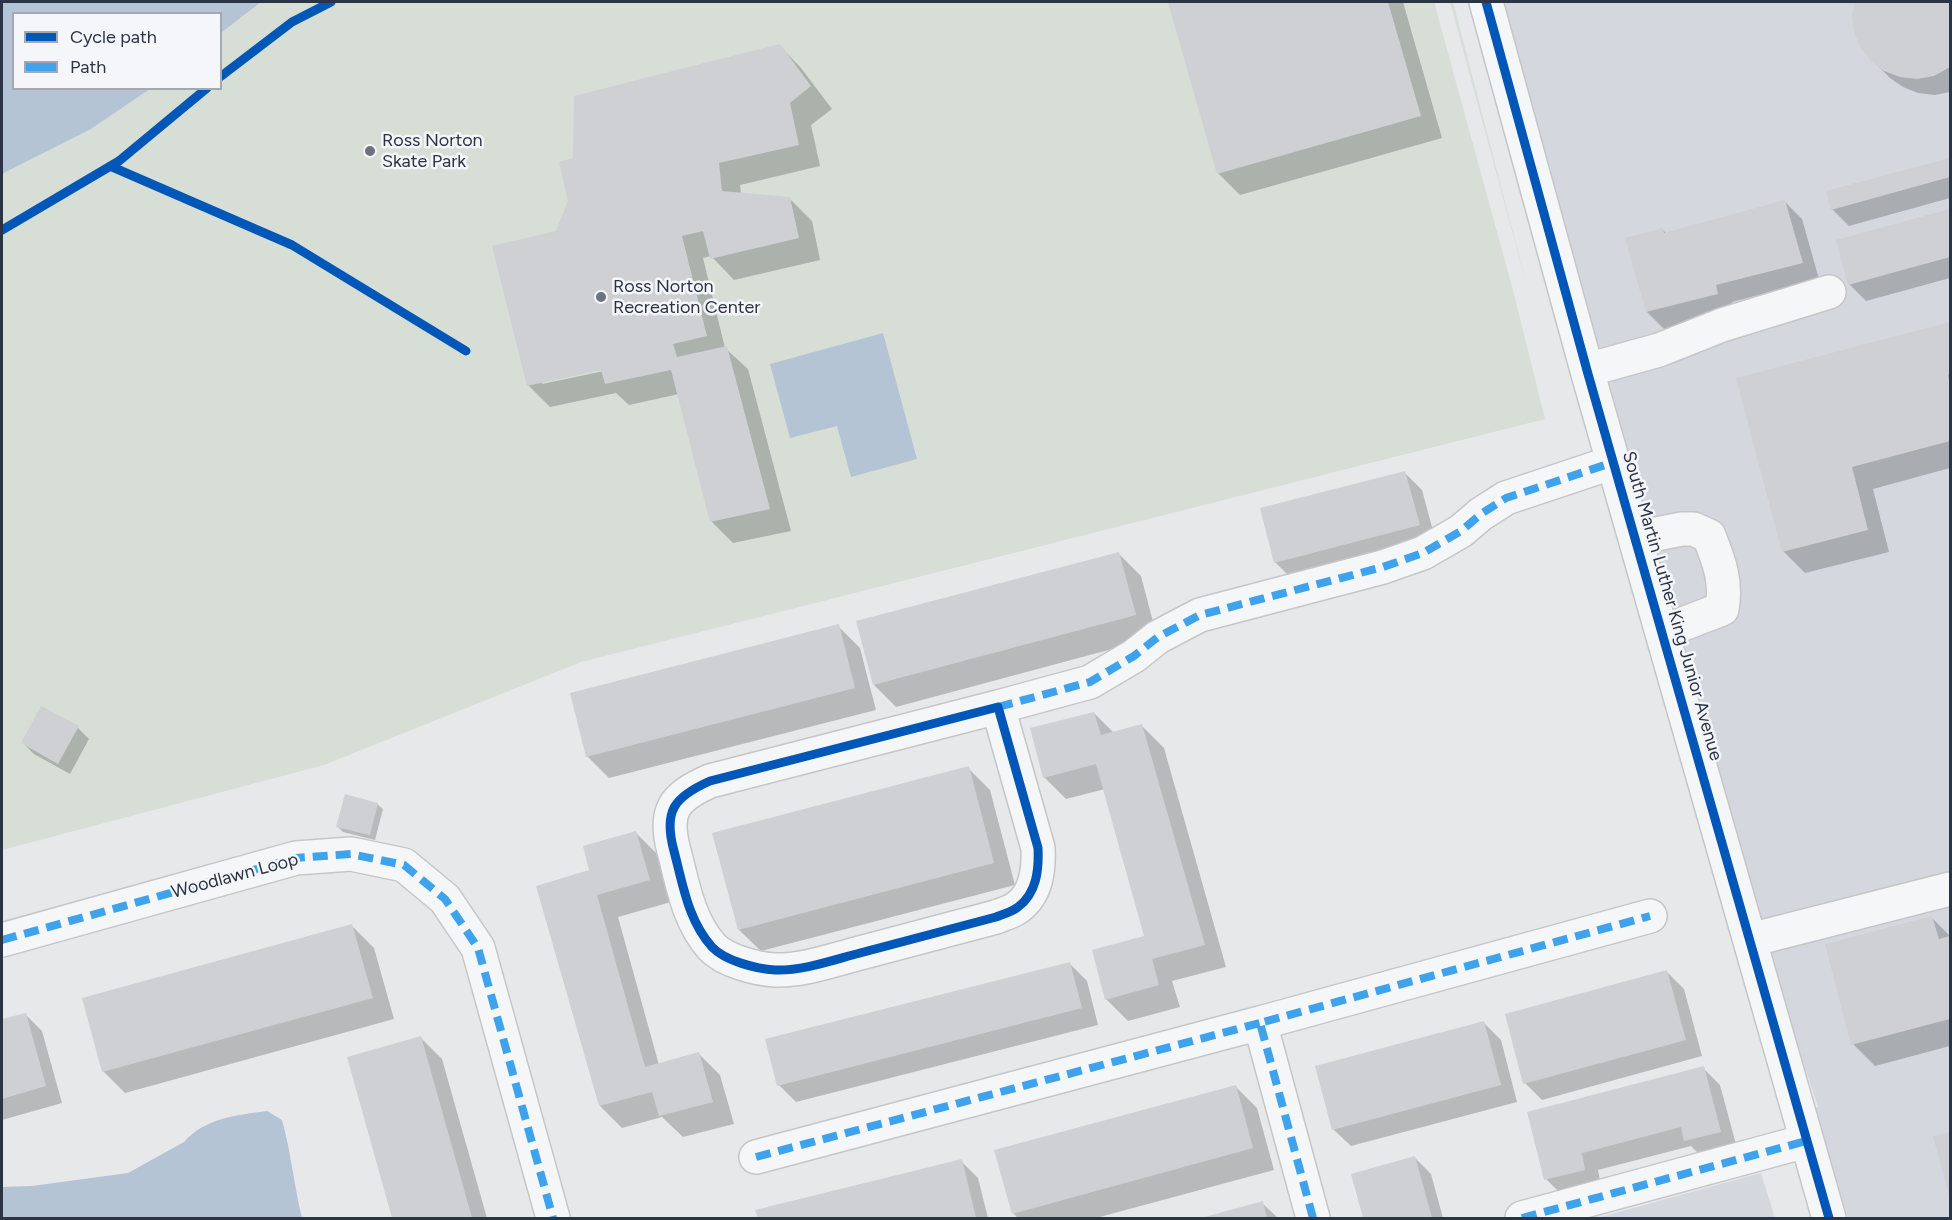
<!DOCTYPE html>
<style>
body{margin:0}
#map{position:relative;width:1952px;height:1220px;overflow:hidden;background:#e6e8ea;font-family:Figtree,sans-serif}
canvas{display:block}
.frame{position:absolute;inset:0;border:3px solid #2b3445;pointer-events:none}
.legend{position:absolute;left:12px;top:12px;width:210px;height:78px;box-sizing:border-box;background:#f4f6f9;border:2px solid #a4a8b1;margin:0;padding:8px 10px;list-style:none;font-size:18px;color:#2b3445}
.legend li{display:flex;align-items:center;gap:12px;height:30px}
.legend b{width:30px;border:2px solid #a4a8b1}
</style>
<div id="map">
<canvas width="1952" height="1220"></canvas>
<div class="frame"></div>
<ul class="legend">
<li><b style="height:8px;background:#0057b8"></b>Cycle path</li>
<li><b style="height:8px;background:#3ea3ec"></b>Path</li>
</ul>
</div>
<script>
const ctx = document.querySelector('canvas').getContext('2d');
ctx.lineJoin = 'round';
function fill(path, color) { ctx.fillStyle = color; ctx.fill(path, 'evenodd'); }
function trace(path, color, width, dash) { ctx.strokeStyle = color; ctx.lineWidth = width; ctx.lineCap = dash ? 'butt' : 'round'; ctx.setLineDash(dash || []); ctx.stroke(path); }
function label(font, color, halo, rows, align = 'center') {
  ctx.font = font + ' Figtree,sans-serif'; ctx.lineWidth = 5; ctx.setLineDash([]); ctx.textBaseline = 'middle'; ctx.strokeStyle = halo; ctx.fillStyle = color; for (const [text, x, y, turn = 0] of rows) {
    ctx.save(); ctx.translate(x, y); ctx.rotate((+turn || 0) * Math.PI / 180); ctx.textAlign = isNaN(turn) ? turn : align; if (halo) ctx.strokeText(text, 0, 0); ctx.fillText(text, 0, 0); ctx.restore();
  }
}
const built = new Path2D(`
 M1504 2H1950V1218H1848L1815 1108 1818 1107 1793 1031 1604 365Z
 M1761 1173 1775 1218H1597Z`);
const green = new Path2D(`
 M261 2H1434L1514 294 1545 419 581 662 324 765 2 850V174L91 129 150 89 220 88 221 33Z
 M1450 2H1453L1528 290Z`);
const water = new Path2D(`
 M2 2H261L221 33 220 14H14V88L150 89 91 129 2 174Z
 M883 333 917 459 851 477 837 426 790 438 770 364Z
 M267 1111 282 1120C291 1152 294 1186 302 1218H2V1187L32 1186 128 1173 184 1142C205 1118 237 1115 267 1111Z`);
const shadow = new Path2D(`
 M1170 2H1403L1442 138 1240 195 1218 173Z
 M1856 2H1950V92L1935 95 1918 93 1903 87 1890 78 1872 60 1854 15Z
 M779 45 801 68 832 109 811 125 820 166 740 185 741 194 789 198 812 221 820 260 734 280 711 256 703 258 725 348 748 369 791 531 733 543 711 521 679 394 629 405 616 393 550 407 528 385 557 232 569 201 575 159ZM608 367 609 370 542 384V381Z
 M1950 160V198L1849 226 1832 209 1827 192Z
 M1785 202 1802 219 1819 279 1732 302 1734 310 1664 329 1647 312 1662 229 1667 234Z
 M1950 210V278L1866 301 1849 284 1838 241Z
 M1950 324V468L1873 489 1889 552 1805 573 1783 551 1738 379Z
 M1405 473 1422 490 1436 542 1292 579 1275 562Z
 M1119 554 1141 576 1157 637 896 707 874 685Z
 M838 626 860 648 876 710 609 778 587 756Z
 M1094 713 1114 733 1142 726 1164 748 1226 967 1172 981 1180 1007 1128 1021 1106 999 1146 937 1105 789 1066 799 1044 777Z
 M78 728 89 739 70 774 34 754 23 743Z
 M968 768 990 790 1015 885 761 951 739 930Z
 M377 804 383 809 375 840 343 832 338 827Z
 M636 833 658 855 671 902 618 917 659 1065 698 1053 720 1075 734 1124 683 1137 662 1117 622 1128 600 1106 591 871Z
 M1932 918 1950 936V1046L1875 1066 1853 1044Z
 M352 926 374 948 394 1019 125 1093 103 1071Z
 M1070 964 1087 981 1098 1025 796 1102 779 1085Z
 M1667 972 1684 989 1702 1056 1542 1100 1525 1083Z
 M25 1014 42 1031 62 1103 2 1120V1021Z
 M1484 1023 1501 1040 1517 1102 1351 1146 1334 1130 1317 1067Z
 M420 1037 442 1059 487 1218H394L349 1058Z
 M1703 1068 1720 1085 1737 1148 1702 1157 1691 1146 1598 1170 1601 1186 1563 1196 1546 1179 1528 1113Z
 M1235 1086 1257 1108 1274 1170 1096 1218H1018L1013 1213Z
 M1950 1133V1196L1935 1138Z
 M1414 1157 1431 1174 1443 1218H1365L1352 1175Z
 M961 1161 978 1178 988 1218H759L757 1211Z
 M1262 1203 1278 1218H1204Z`);
const building = new Path2D(`
 M1168 2H1388L1421 116 1217 174Z
 M1855 2H1950V67L1934 76 1917 79 1900 77 1884 71 1871 61 1861 48 1854 32 1852 15Z
 M780 44 811 86 790 103 799 145 719 163 722 191 790 197 799 238 710 259 703 231 682 236 707 336 673 344 677 357 727 346 770 509 710 522 671 370 605 384 601 370 527 386 492 246 556 231 568 201 559 162 573 158 574 96Z
 M1950 158V177L1831 210 1826 191Z
 M1785 200 1803 263 1716 285 1718 294 1646 312 1625 238 1663 228 1664 233Z
 M1950 209V257L1848 285 1836 240Z
 M1950 322V374L1948 375 1950 386V441L1852 467 1868 530 1782 552 1736 378Z
 M1405 471 1420 525 1274 563 1260 508Z
 M1119 552 1136 615 873 685 856 621Z
 M839 624 855 688 586 757 570 693Z
 M41 706 79 726 58 764 21 743Z
 M1094 712 1101 735 1142 724 1205 945 1152 959 1159 985 1105 1000 1092 950 1144 936 1096 764 1043 778 1030 728Z
 M969 766 994 863 738 930 712 833Z
 M345 794 378 803 370 835 336 827Z
 M636 831 650 880 597 895 645 1067 699 1052 713 1102 659 1116 652 1092 599 1106 536 886 589 870 583 846Z
 M1932 916 1939 939 1950 936V1019L1851 1045 1825 944Z
 M352 924 373 998 102 1072 82 998Z
 M1070 962 1082 1008 777 1086 765 1039Z
 M1667 970 1686 1040 1523 1084 1505 1014Z
 M26 1013 46 1086 2 1099V1019Z
 M1484 1021 1501 1085 1332 1130 1315 1066Z
 M421 1036 472 1218H392L347 1057Z
 M1704 1066 1721 1132 1684 1141 1681 1127 1582 1153 1585 1170 1544 1180 1527 1112Z
 M1236 1085 1253 1148 1012 1214 994 1150Z
 M1950 1132V1199L1933 1136Z
 M1415 1156 1432 1218H1363L1351 1174Z
 M962 1159 976 1218H758L755 1210Z
 M1263 1201 1267 1218H1201Z`);
const minor = new Path2D(`
 M1486 2 1588 374 1829 1218
 M1587 370 1659 350 1722 325 1829 292
 M1635 538 1682 529H1694L1709 536C1719 561 1727 582 1722 609L1662 632
 M998 707 1038 848C1039 869 1037 893 1018 907 1012 912 1003 914 996 917 951 929 905 941 860 953 833 960 803 971 775 970 757 969 725 961 712 947 688 920 683 885 674 851 663 811 674 797 710 781Z
 M998 707 1090 682 1134 656 1158 637 1200 615 1383 567 1423 553 1461 531 1481 514 1506 498 1614 462
 M2 940 296 858 351 854 404 865 445 899 478 948 553 1218
 M1750 940 1950 889
 M756 1157 1260 1023
 M1313 1218 1260 1023 1650 916
 M1522 1218 1806 1141`);
const quiet = new Path2D(`
 M998 707 1090 682 1134 656 1158 637 1200 615 1383 567 1423 553 1461 531 1481 514 1506 498 1614 462
 M2 940 296 858 351 854 404 865 445 899 478 948 553 1218
 M756 1157 1260 1023
 M1313 1218 1260 1023 1650 916
 M1522 1218 1806 1141`);
const cycleway = new Path2D(`
 M1486 2 1588 374 1829 1218
 M220 77 292 22 331 2
 M110 166 292 245 466 351
 M2 230 119 161 207 88
 M998 707 1038 848C1039 869 1037 893 1018 907 1012 912 1003 914 996 917 951 929 905 941 860 953 833 960 803 971 775 970 757 969 725 961 712 947 688 920 683 885 674 851 663 811 674 797 710 781Z`);
const markers = [
 [370,151,6,"#6c737f"],
 [601,297,6,"#6c737f"]
];
const poiNames = [
 ["Ross Norton",382,141],
 ["Skate Park",382,162],
 ["Ross Norton",613,287],
 ["Recreation Center",613,308]
];
const streetNames = [
 ["South Martin Luther King Junior Avenue",1672,606,74],
 ["Woodlawn Loop",235,876,-15]
];
fill(built, '#d4d7dd');
fill(green, '#d6ded6');
fill(water, '#b4c4d5');
fill(shadow, '#0003');
fill(building, '#ced0d3');
trace(minor, '#c4c6c8', 36);
trace(minor, '#f5f6f7', 33);
trace(quiet, '#3ea3ec', 8, [15, 8]);
trace(cycleway, '#0057b8', 9);
for (const [x, y, r, color] of markers) { const dot = new Path2D(); dot.arc(x, y, r, 0, 2 * Math.PI); ctx.fillStyle = color; ctx.fill(dot); trace(dot, '#f4f6f9', 2); }
label('18px', '#2b3445', '#f4f6f9', poiNames, 'left');
label('18px', '#2b3445', '#f4f6f9', streetNames);
</script>
